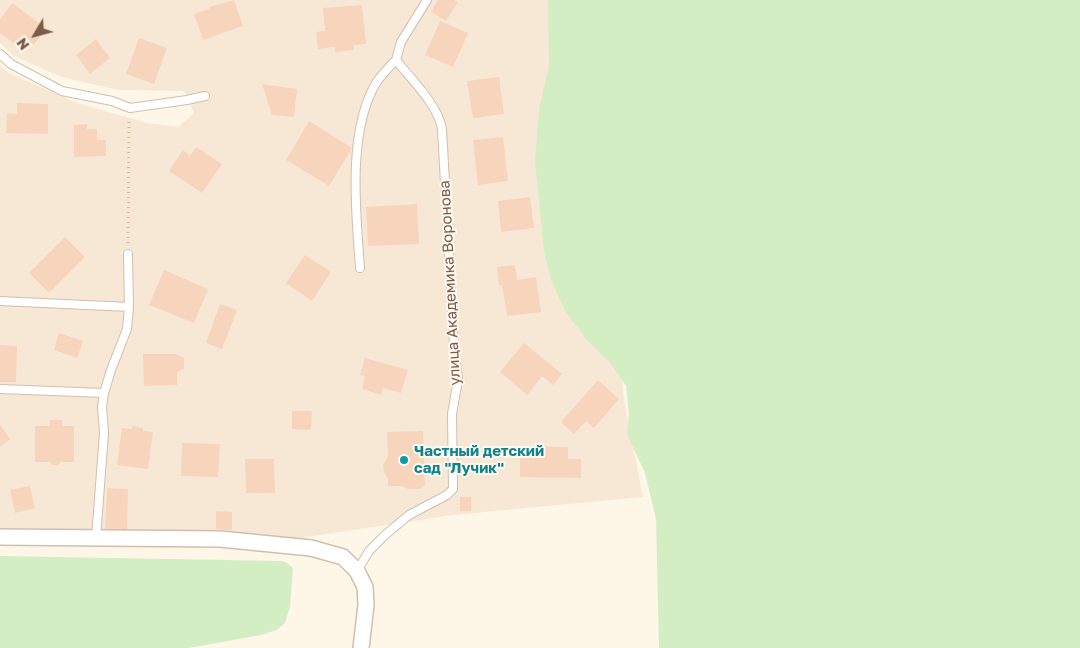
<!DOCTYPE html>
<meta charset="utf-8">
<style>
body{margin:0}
#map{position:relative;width:1080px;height:648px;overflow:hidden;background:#fef6e7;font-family:"Golos Text",sans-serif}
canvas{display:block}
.north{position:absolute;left:10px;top:10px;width:50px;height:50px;-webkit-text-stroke:4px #fff9f0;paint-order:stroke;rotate:233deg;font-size:14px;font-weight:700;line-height:20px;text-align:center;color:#7c5c48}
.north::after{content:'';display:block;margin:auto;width:18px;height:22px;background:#7c5c48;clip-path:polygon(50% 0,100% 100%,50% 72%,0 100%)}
</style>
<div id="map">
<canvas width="1080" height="648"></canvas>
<div class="north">N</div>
</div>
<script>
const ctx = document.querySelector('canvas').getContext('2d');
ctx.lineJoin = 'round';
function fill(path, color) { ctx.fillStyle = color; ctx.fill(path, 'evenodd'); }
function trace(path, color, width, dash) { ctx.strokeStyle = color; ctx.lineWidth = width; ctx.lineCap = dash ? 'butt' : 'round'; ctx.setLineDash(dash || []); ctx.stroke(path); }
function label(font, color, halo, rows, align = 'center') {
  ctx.font = font + ' "Golos Text",sans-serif'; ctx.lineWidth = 4; ctx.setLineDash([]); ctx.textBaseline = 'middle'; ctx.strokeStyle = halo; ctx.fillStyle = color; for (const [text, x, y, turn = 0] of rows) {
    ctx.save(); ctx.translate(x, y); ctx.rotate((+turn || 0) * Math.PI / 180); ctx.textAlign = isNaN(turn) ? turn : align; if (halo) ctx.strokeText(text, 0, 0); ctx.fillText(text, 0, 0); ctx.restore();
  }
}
const residential = new Path2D(`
 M0 0H580L624 400 643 497 453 515 287 540 0 535V65L7 72 77 103 147 123 178 127 194 113 184 91 119 90 61 77 14 56 0 43Z`);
const green = new Path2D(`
 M548 0H1080V648H659L656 519 645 473 627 434 629 414 626 386 611 364 586 339 565 311 551 280 544 252 535 162 539 109 549 66Z
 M0 556 282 561 287 563 293 568 290 607 285 623 277 630 261 635 189 648H0Z`);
const building = new Path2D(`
 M234 0 243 26 203 40 194 14 209 9V7Z
 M438 0H454L458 2 446 21 431 12Z
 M12 3 46 28 34 45 22 36 16 45 0 33V20Z
 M362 5 366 44 354 45V50L335 52V47L318 49 316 32 325 31 323 8Z
 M440 21 468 33 453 67 425 55Z
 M139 38 167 48 154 84 126 74Z
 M96 39 110 58 90 74 76 55Z
 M499 77 504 114 473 118 467 81Z
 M262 84 297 89 294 117 272 115Z
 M17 103 48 104V134L6 133 7 113 17 114Z
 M309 121 352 148 329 186 286 160Z
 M87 124V129H97V140H106V156L74 157V125Z
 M503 137 508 181 478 185 473 140Z
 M196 147 222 164 202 193 169 171 183 150 190 156Z
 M530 197 534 228 501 232 498 201Z
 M417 204 419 244 368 246 366 207Z
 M65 237 85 257 49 293 29 273Z
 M305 255 331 272 312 301 286 283Z
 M515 265 517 280 536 277 541 312 507 316 502 285H499L497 267Z
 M164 270 208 289 194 323 149 305Z
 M220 304 237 310 222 349 206 343Z
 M59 333 83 341 77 358 54 350Z
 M524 343 562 374 553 385 542 376 527 395 500 372Z
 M0 345 17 346 16 382H0Z
 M143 354H176L184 358V369L177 372V385L144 386Z
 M365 358 408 370 401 393 383 388 381 395 362 389 365 376 360 375Z
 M598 380 619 399 594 428 586 421 574 434 561 422Z
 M292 411H312L311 430 292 429Z
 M50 420H62V426H74V462H61L58 465H53L50 462H35V426H50Z
 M0 425 10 439 0 447Z
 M132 426 143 428V431L153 432 148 469 117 465 122 428 132 429Z
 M423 431 425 485 419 489H408L402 486H388V479L384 472 383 465 388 456 387 432Z
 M182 443 220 444 218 477 181 476Z
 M520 446 568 447V459H581V478L520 477Z
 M245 459H274L275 493H246Z
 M30 486 35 508 15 513 10 490Z
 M107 488 128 489 127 532 105 531Z
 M460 497H471V511H460Z
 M216 511 232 512V530L216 529Z`);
const path = new Path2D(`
 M128 243 129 120`);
const lane = new Path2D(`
 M0 54 11 64 62 91 112 101 130 108 187 100 205 96
 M360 268C356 213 347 132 376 83 382 74 389 67 396 60
 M0 301 129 307
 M0 389 104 393
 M96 538 104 433 102 407 104 393 111 370 127 329 129 307 128 254
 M357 571 369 551 385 535 409 515 447 495 453 489 452 414 458 380 454 345 442 129C438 105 411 79 396 60L401 42 427 0`);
const street = new Path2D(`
 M0 537 220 539 311 548 343 557 357 571 365 587 366 605 361 648`);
const markers = [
 [404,460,5,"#0f9aa8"]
];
const streetNames = [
 ["улица Академика Воронова",450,283,-93]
];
const cultureNames = [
 ["Частный детский",414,451],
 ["сад \"Лучик\"",414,468]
];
fill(residential, '#f7e8d5');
fill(green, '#d4eec4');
fill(building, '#f7d5bc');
trace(lane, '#d3beab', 10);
trace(street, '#d3beab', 18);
trace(path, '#ddb89e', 3, [1, 4]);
trace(lane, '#fff', 8);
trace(street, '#fff', 15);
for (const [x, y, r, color] of markers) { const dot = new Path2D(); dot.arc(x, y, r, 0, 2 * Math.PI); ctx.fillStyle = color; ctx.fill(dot); trace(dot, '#fff9f0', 2); }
label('15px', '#7c5c48', '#fff9f0', streetNames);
label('bold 15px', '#0d838f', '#fff9f0', cultureNames, 'left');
</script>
